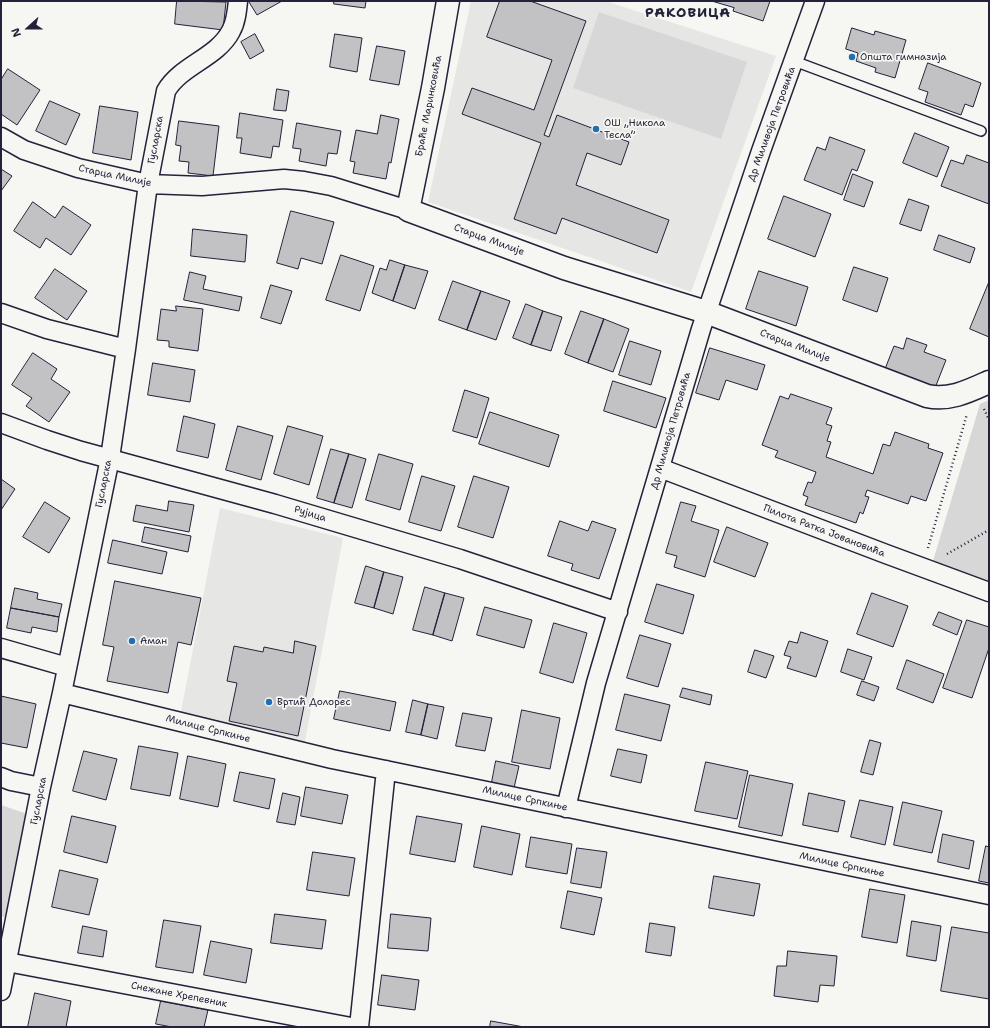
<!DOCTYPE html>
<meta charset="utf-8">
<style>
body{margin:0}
#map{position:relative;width:990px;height:1028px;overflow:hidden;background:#f6f6f2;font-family:"Shantell Sans",sans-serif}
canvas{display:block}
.frame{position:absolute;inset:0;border:2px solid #22223b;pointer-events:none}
.north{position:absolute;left:8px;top:8px;width:40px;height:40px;-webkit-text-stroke:3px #f6f6f2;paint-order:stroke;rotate:249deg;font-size:11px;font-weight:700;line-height:16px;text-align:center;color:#22223b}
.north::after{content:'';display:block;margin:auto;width:14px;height:18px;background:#22223b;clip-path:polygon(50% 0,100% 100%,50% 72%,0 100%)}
</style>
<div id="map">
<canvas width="990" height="1028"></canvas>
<div class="frame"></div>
<div class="north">N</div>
</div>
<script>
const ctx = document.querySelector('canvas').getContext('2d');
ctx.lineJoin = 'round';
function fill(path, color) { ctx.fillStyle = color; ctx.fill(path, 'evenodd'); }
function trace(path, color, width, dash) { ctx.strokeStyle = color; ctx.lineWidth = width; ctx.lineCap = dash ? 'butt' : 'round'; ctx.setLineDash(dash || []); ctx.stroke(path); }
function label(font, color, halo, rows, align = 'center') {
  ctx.font = font + ' "Shantell Sans",sans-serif'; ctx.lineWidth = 3.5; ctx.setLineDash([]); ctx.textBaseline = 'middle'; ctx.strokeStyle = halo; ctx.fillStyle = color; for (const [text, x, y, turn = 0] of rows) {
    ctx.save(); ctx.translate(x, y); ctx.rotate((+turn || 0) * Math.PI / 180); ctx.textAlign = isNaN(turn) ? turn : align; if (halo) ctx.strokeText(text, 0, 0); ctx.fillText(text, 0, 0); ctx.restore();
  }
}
const built = new Path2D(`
 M471 1H605L776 56 691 292 428 202Z
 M220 508 343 538 303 752 179 722Z`);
const green = new Path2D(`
 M599 12 747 62 721 139 573 88Z
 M989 400V581L933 561 980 404Z
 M1 805 36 817 15 922 1 916Z`);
const building = new Path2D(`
 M177 1 226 2 223 30 175 24Z
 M252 1H282L257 15 249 2Z
 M334 1H366L365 8 334 4Z
 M500 1H530L586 21 544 135 549 137 557 115 629 142 621 165 587 153 576 185 669 220 657 253 562 218 556 234 514 219 541 143 462 114 472 88 534 110 552 60 487 37Z
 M712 1H770L763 21 733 11 734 8Z
 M852 28 874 35 875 31 906 40 895 78 875 72 876 68 856 61 858 53 846 49Z
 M255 34 264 51 250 59 241 42Z
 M335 34 362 38 357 72 330 67Z
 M377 46 405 51 399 85 370 80Z
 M928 63 981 83 973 107 965 104 961 115 925 102 928 92 919 89Z
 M8 69 40 90 17 125 1 114V80Z
 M277 89 289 91 286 111 274 110Z
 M50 101 80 114 66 145 36 131Z
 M100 106 138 112 131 160 93 153Z
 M240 113 283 120 279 147 273 146 271 158 240 153 242 138H237Z
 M381 115 399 119 391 163 389 162 386 179 353 173 355 162 350 161 356 130 377 134Z
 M179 121 219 126 213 176 188 173 189 162 179 161 181 146 176 145Z
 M297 123 341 131 337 154 328 153 326 166 299 161 301 149 293 148Z
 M915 133 949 147 937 177 903 163Z
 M830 137 865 150 857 171 852 169 842 195 804 180 817 147 825 150Z
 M967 155 989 163V204L941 186 951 160 963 164Z
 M1 169 12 176 1 191Z
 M853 174 873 182 864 207 844 200Z
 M784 196 831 214 815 257 768 239Z
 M909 199 929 206 921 231 900 224Z
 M33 202 55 218 63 206 91 225 71 255 46 238 40 248 14 231Z
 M291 211 334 222 322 264 301 258 298 269 277 263Z
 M193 229 247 235 245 262 191 256Z
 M939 235 975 248 970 263 934 250Z
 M341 255 374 266 360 311 326 300Z
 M390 260 405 265 393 301 372 293 380 268 386 270Z
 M405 265 428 271 415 309 393 301Z
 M854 267 888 278 877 312 843 300Z
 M55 269 87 291 67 320 35 298Z
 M759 271 808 287 796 326 746 309Z
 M190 272 206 276 203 289 242 297 239 311 184 300Z
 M453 281 481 291 467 330 439 320Z
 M989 282V337L970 329Z
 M271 285 292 291 281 324 261 318Z
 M481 291 510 301 496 340 467 330Z
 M526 304 543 311 531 345 513 338Z
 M176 306 203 309 198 351 169 347V341L157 340 161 309 176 311Z
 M543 311 562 317 551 351 531 345Z
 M581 311 604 319 588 363 565 354Z
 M604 319 629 329 613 372 588 363Z
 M907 338 927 345 924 352 946 360 935 388 885 369 894 346 903 349Z
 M630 341 661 351 651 385 619 375Z
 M710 348 765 365 757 390 726 380 719 400 696 393Z
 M33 353 57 369 51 379 70 392 49 422 26 406 32 398 12 385Z
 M153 363 195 370 190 402 148 395Z
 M613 381 666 398 656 428 604 411Z
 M465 390 489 398 477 438 453 431Z
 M791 394 832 408 826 424 832 426 827 441 831 442 826 457 873 474 883 444 890 446 895 432 929 444 928 448 943 453 926 501 911 496 908 504 867 490 865 496 869 497 863 514 860 512 856 523 805 505 808 497 803 495 808 482 812 483 816 472 775 457 778 451 762 445 780 396 788 399Z
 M490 412 559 435 549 467 479 444Z
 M184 416 215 424 208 458 177 451Z
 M238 426 273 436 261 480 226 470Z
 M288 426 323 436 309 485 274 474Z
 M331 449 349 454 334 503 317 498Z
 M349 454 366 459 352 508 334 503Z
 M379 454 413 464 400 510 366 500Z
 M422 476 455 486 441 531 409 522Z
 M474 476 509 487 493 538 458 527Z
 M1 479 15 489 1 510Z
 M169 501 194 505 189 532 133 521 136 505 167 511Z
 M45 502 70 518 49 553 23 537Z
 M681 502 696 506 691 521 719 530 705 577 674 567 677 556 666 553Z
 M560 521 588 531 592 521 616 529 599 579 571 570 573 564 548 556Z
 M145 527 191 536 188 552 142 542Z
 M727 527 768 543 755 577 714 562Z
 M113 540 167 552 162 574 108 563Z
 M366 566 384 572 374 608 355 603Z
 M384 572 403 577 393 614 374 608Z
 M115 581 201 598 191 645 178 642 168 693 107 681 114 647 103 645Z
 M657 584 694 595 683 634 645 622Z
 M425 587 445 593 433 635 413 630Z
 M15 588 38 593 37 599 62 604 59 617 11 608Z
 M445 593 464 598 452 641 433 635Z
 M872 593 908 606 893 647 857 634Z
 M485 607 532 620 524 648 477 635Z
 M11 608 59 617 57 632 32 627 31 633 7 628Z
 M939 612 962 621 957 635 933 625Z
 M967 620 989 627V648L972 698 943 688Z
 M554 623 587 633 573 683 540 673Z
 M801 632 828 641 816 677 787 668 791 657 784 655 789 641 797 643Z
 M640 635 671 644 658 687 627 678Z
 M295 641 316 646 298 736 229 721 237 683 227 681 234 646 263 652 264 647 293 653Z
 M848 649 872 657 864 680 841 672Z
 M755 650 774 656 766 678 748 672Z
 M907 660 944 674 933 703 897 689Z
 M862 681 879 687 874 701 857 695Z
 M683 688 712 695 710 705 680 697Z
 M340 691 396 702 390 731 334 719Z
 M625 694 670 705 661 741 616 730Z
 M1 696 36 704 27 748 1 743Z
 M413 700 428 704 421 735 406 732Z
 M428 704 444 707 437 739 421 735Z
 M522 710 560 718 550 769 512 762Z
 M463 713 492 718 485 751 456 746Z
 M870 740 881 743 873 775 861 772Z
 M139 746 178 753 170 796 131 789Z
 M618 749 647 755 641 783 611 776Z
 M84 751 117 759 106 800 73 791Z
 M188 756 226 764 218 807 180 799Z
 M496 761 519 766 514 788 492 782Z
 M706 762 748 771 737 819 695 811Z
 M240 772 275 779 269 809 234 801Z
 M750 775 793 784 782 836 739 827Z
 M306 787 348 795 342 824 301 816Z
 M283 793 300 797 295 825 277 822Z
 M809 793 845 801 838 832 803 825Z
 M860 800 893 807 885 845 851 837Z
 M903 802 942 811 932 853 894 845Z
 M72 816 116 826 107 863 64 852Z
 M417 816 462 824 455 862 410 854Z
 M482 826 520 834 512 875 474 867Z
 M943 834 974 841 969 869 938 862Z
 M531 837 572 844 567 874 526 867Z
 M986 846 989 847V883L979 881Z
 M577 848 607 852 601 888 571 883Z
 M313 852 355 858 349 896 307 890Z
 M60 870 98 879 89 915 52 907Z
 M714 876 760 884 754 916 709 908Z
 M870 889 905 895 897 943 862 937Z
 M568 891 602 898 594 935 561 928Z
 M275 914 326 920 322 949 271 943Z
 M391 914 431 918 428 951 388 948Z
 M164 920 201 926 193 973 156 967Z
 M912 921 941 926 936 961 907 956Z
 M650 923 675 927 671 956 646 952Z
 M83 926 107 931 103 957 78 953Z
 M952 927 989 933V999L941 991Z
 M211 941 252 949 246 983 204 975Z
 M788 951 837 956 834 986 820 985 818 1002 774 996 777 966H786Z
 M382 975 419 980 415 1010 378 1005Z
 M35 993 71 1001 66 1027H28Z
 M161 1001 208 1010 204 1027H172L156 1024Z
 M491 1021 524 1027H490Z`);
const path = new Path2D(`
 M984 409 989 420
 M928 548 967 414
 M947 554 989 530`);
const service = new Path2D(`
 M794 61 981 131`);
const minor = new Path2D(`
 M1 137 24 150 78 168 148 184 202 186 284 179 304 181 331 186 408 210
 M1 313 47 329 126 349
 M1 423 47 440 81 451 275 504 460 559 618 612
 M660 468 886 554 989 592
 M1 648 67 667
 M62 693 332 759 989 895
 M1 777 11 781 41 787
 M566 808 596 683 701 329 761 151 815 1
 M7 962 351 1027
 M1 991 41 787 62 693 110 458 126 349 148 184 166 91C181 65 217 58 231 31 236 22 237 11 238 1
 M359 1027 386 770`);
const tertiary = new Path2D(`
 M448 1 433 88 408 210 564 268 706 312 927 396C949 401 969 391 989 382`);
const markers = [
 [852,57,4,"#1f6fb2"],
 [596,129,4,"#1f6fb2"],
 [132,641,4,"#1f6fb2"],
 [269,702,4,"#1f6fb2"]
];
const poiNames = [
 ["Општа гимназија",860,57],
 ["ОШ „Никола",604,123],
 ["Тесла”",604,135],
 ["Аман",140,641],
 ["Вртић Долорес",277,702]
];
const streetNames = [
 ["Браће Маринковића",429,106,-79],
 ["Др Миливоја Петровића",772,124,-70],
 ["Гусларска",156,140,-80],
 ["Старца Милије",115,176,12],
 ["Старца Милије",489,240,20],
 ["Старца Милије",795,346,21],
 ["Др Миливоја Петровића",671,431,-74],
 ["Гусларска",104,484,-79],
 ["Рујица",310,514,17],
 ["Пилота Ратка Јовановића",824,531,21],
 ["Милице Српкиње",208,729,14],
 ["Милице Српкиње",525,799,12],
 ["Гусларска",39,801,-79],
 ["Милице Српкиње",842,865,12],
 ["Снежане Хрепевник",179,995,11]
];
const districtNames = [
 ["РАКОВИЦА",688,13]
];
fill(built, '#e6e6e4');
fill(green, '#d7d7d7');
fill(building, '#c2c2c4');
trace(building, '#22223b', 1);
trace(service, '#22223b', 12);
trace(minor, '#22223b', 21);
trace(tertiary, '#22223b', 25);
trace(path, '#22223b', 2.5, [1, 3]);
trace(service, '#f6f6f2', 9);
trace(minor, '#f6f6f2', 18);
trace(tertiary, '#f6f6f2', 22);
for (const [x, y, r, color] of markers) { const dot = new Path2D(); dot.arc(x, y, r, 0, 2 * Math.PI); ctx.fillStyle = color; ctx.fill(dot); trace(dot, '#f6f6f2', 1.5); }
label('10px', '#22223b', '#f6f6f2', poiNames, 'left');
label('10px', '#22223b', '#f6f6f2', streetNames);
ctx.letterSpacing = '1px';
label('bold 14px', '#22223b', '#f6f6f2', districtNames);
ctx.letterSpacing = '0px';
</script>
